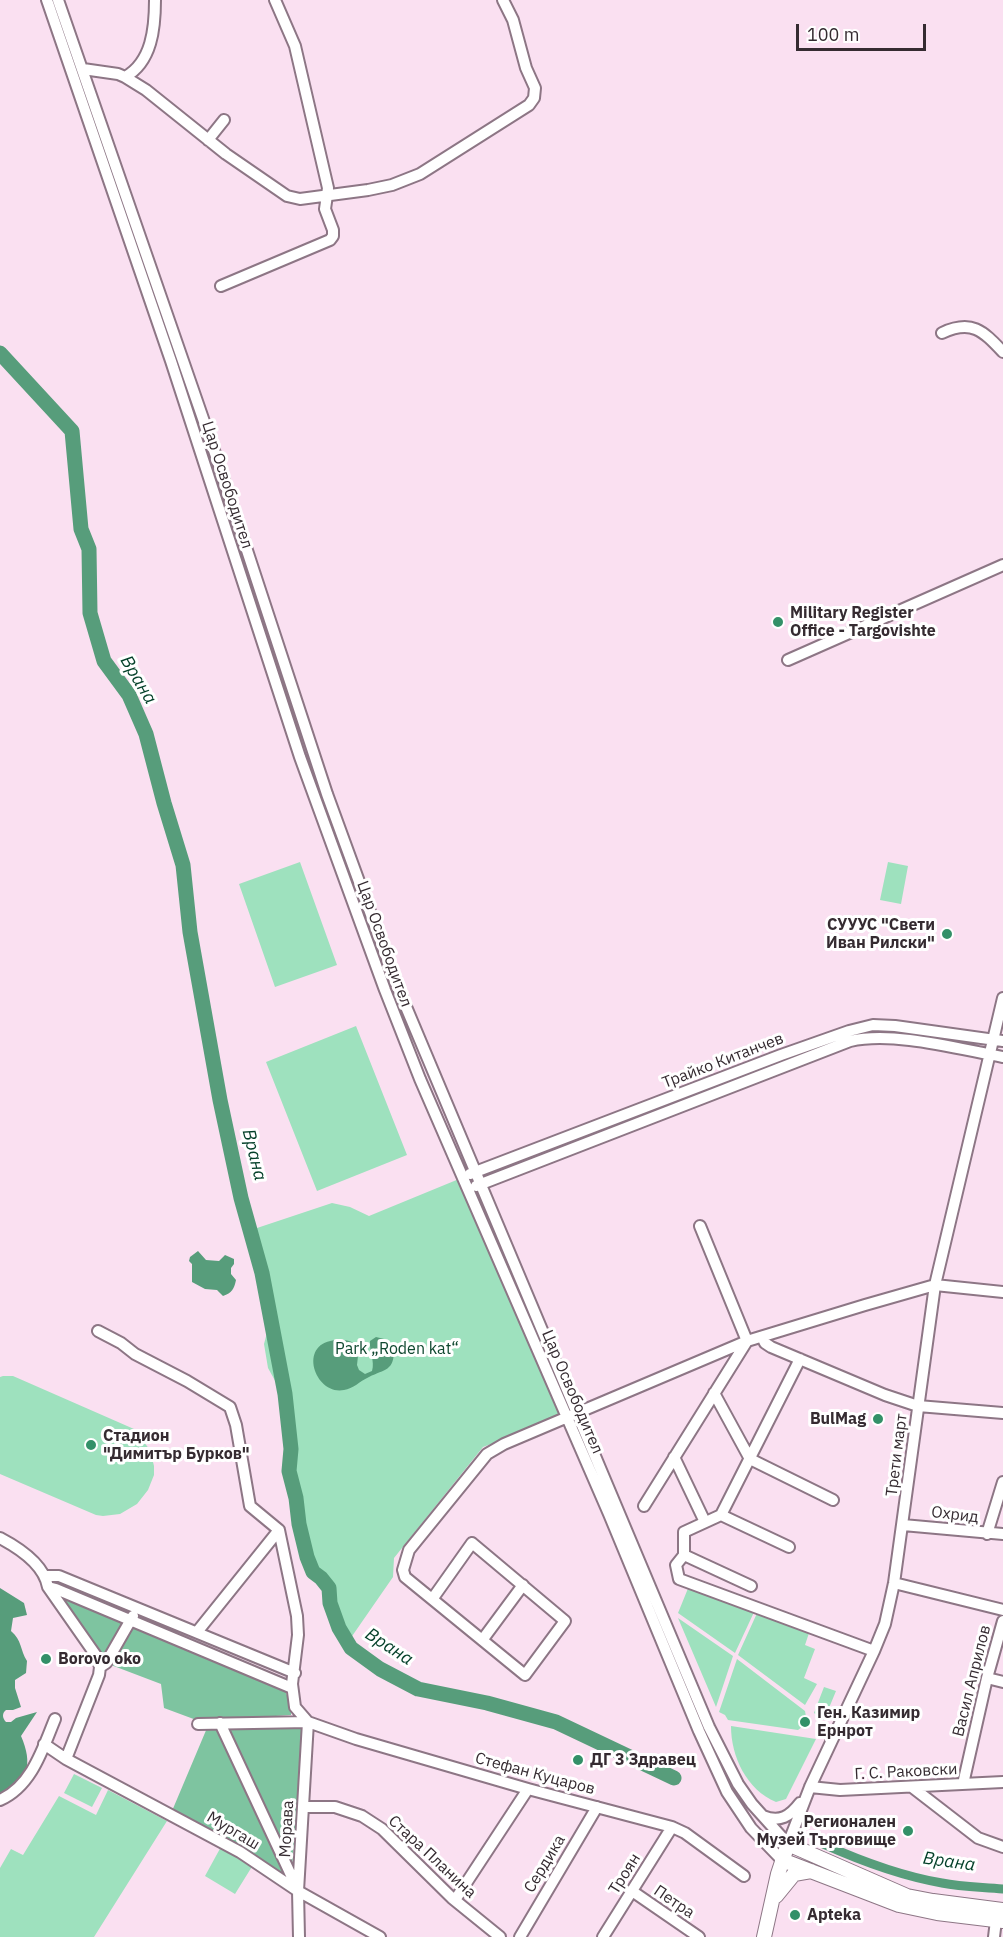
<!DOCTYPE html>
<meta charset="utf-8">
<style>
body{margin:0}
#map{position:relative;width:1003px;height:1937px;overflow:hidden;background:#fae0f1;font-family:"IBM Plex Sans",sans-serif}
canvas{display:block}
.scale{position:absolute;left:796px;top:24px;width:130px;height:27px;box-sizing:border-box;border:3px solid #352b31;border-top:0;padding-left:8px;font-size:18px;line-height:21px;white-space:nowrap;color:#352b31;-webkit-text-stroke:4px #fff;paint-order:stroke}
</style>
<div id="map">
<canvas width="1003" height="1937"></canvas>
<div class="scale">100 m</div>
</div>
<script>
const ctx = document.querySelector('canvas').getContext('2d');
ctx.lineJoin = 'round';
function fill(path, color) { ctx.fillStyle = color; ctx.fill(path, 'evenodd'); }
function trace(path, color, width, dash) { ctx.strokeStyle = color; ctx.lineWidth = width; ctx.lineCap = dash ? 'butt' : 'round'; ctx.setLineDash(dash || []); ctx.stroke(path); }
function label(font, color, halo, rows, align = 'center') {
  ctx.font = font + ' "IBM Plex Sans",sans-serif'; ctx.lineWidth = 6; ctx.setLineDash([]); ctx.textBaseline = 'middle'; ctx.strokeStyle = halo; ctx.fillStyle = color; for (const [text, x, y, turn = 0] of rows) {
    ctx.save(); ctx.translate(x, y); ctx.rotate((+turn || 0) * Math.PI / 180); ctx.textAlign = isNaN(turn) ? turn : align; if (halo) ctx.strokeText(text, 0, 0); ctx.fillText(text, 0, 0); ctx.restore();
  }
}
const green = new Path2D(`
 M300 862 337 965 275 987 239 884Z
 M888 862 908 866 901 904 880 900Z
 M356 1026 407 1155 317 1191 266 1062Z
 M459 1179 563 1417 483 1447 394 1558 393 1577 348 1642 307 1550 297 1516 292 1470 295 1428 278 1386 268 1368 264 1344 269 1325 254 1229 332 1203 350 1207 369 1216Z
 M3 1376H13L134 1429 150 1450 154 1466V1475L148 1490 137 1504 120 1514 103 1516 96 1515 0 1474V1377Z
 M689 1586 755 1610 735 1653 678 1613Z
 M758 1611 809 1633 805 1645 815 1649 804 1678 817 1684 805 1705 738 1655Z
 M678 1618 733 1656 716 1707Z
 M737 1659 805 1711C807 1719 805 1726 798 1730L728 1720 725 1715 719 1712Z
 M824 1687 836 1691 824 1720 814 1713Z
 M731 1726 816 1739 786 1799 776 1802C747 1790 731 1757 731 1726Z
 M74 1774 102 1788 92 1807 64 1793Z
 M108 1790 167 1821 94 1937H0V1868L11 1849 23 1855 59 1796 96 1815Z
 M222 1845 253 1865 235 1894 205 1876Z`);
const forest = new Path2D(`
 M63 1596 284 1687 291 1707V1715L199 1721 164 1708 161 1684 111 1665 63 1602Z
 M207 1728H218L291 1880 172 1811Z
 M226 1728H303L292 1868Z`);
const water = new Path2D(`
 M198 1251 206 1260 219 1261 225 1255 234 1259V1264L231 1268V1274L236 1280C234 1289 232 1293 223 1296L217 1290 205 1289 192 1282V1264L189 1261 190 1257Z
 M376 1337 384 1339 394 1350C394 1371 385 1369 369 1377 360 1381 353 1389 344 1390 315 1396 296 1342 337 1340 345 1339 353 1341 359 1347L357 1365 359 1370 365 1374 372 1371C375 1361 369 1351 370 1341Z
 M0 1588 24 1603 27 1615 13 1618 11 1631C22 1640 20 1650 27 1661L26 1673 15 1680V1688L21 1707 13 1710H6C2 1713 2 1718 6 1722H11L16 1718 37 1712 21 1736C33 1764 29 1781 0 1793Z`);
const canal = new Path2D(`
 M823 1844C861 1861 901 1876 942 1883 962 1887 983 1887 1003 1889`);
const river = new Path2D(`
 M0 353 72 431 81 529 89 549 90 613 104 661 129 695 146 734 164 803 183 865 190 932 220 1100 241 1198 262 1273 285 1394 291 1449 289 1471 296 1498 299 1524 307 1557 313 1572 321 1578 329 1588 330 1603 339 1628 351 1648 380 1669 418 1689 487 1703 556 1722 674 1778`);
const minor = new Path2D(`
 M47 0 171 361 300 757 385 990 420 1079 609 1514 699 1731 727 1792 751 1828 782 1860
 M58 0 217 459 327 794 396 983 709 1727 738 1784 752 1804 788 1844 810 1787 874 1651 885 1624 894 1583 935 1285 1003 998
 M83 69 118 74 125 77 146 90 226 154 287 196 300 199 368 190 392 185 420 174 529 105 534 98 535 88 526 68 513 20 503 0
 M125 77C152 62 155 28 155 0
 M208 140 224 120
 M221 286 330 240 333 236V230L325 209 328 188 295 46 275 0
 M942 333C972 319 983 331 1003 352
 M788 660 1003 565
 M470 1174 781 1055 849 1031 873 1025 895 1026 1003 1041
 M476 1186 850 1041C894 1031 958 1049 1003 1057
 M98 1331 121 1343 135 1354 187 1381 230 1407 236 1425 250 1506 279 1530 297 1616 298 1635 292 1684 295 1707 308 1722
 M762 1337 765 1343 771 1347 885 1395 918 1406 1003 1413
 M800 1359 721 1515 684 1532V1555L676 1565 679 1579 874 1651
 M714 1393 750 1459 833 1500
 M674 1457 705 1522
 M644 1506 747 1341 700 1226
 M721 1515 789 1547
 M903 1525 1003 1534
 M987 1534 1003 1482
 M0 1538C19 1548 44 1565 48 1587L97 1657 100 1667 99 1675 66 1759 44 1744
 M684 1555 751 1586
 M46 1576H59L295 1673
 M894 1583 1003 1610
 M48 1587 56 1589 292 1688
 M433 1598 472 1543 565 1621 525 1675 405 1577 403 1570 409 1550 487 1454 504 1444 747 1341 865 1305 935 1285 1003 1292
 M197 1632 279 1530
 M483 1639 523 1585
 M100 1667 106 1663 133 1616
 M987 1678 1003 1682
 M220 1723 297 1888
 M198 1724 308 1722 356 1739 528 1789 672 1827 685 1833 744 1876
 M66 1759 240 1852 298 1891 380 1937
 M963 1784 987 1678 1003 1621
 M810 1787 840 1790 1003 1782
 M912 1787 978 1838 1003 1847
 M0 1800C32 1786 43 1748 55 1719
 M303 1807H335L362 1816 382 1829 452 1898 500 1937
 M763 1816C780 1823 790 1816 800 1803
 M632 1891 699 1937
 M455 1900 528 1789
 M299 1937 298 1891 308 1722
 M520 1937 597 1807
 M603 1937 672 1827
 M994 1937 997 1912`);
const major = new Path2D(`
 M782 1860 899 1905 937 1913 1003 1921
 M776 1896 794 1874 811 1871
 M764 1937 778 1874 788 1844 907 1896 933 1901 1003 1910`);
const markers = [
 [778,622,6,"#339068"],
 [947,934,6,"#339068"],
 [878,1419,6,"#339068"],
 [91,1445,6,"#339068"],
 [46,1659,6,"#339068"],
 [805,1722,6,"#339068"],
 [578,1760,6,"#339068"],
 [908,1831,6,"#339068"],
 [795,1915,6,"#339068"]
];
const streetNames = [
 ["Цар Освободител",227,485,72],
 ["Цар Освободител",384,944,70],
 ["Трайко Китанчев",723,1061,-21],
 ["Цар Освободител",572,1392,67],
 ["Трети март",897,1455,-83],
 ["Охрид",955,1515,7],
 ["Васил Априлов",972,1681,-76],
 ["Г. С. Раковски",906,1772,-3],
 ["Стефан Куцаров",535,1774,15],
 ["Морава",287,1829,-87],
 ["Мургаш",233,1831,31],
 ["Стара Планина",432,1857,43],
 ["Сердика",545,1864,-59],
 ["Троян",625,1874,-58],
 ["Петра",674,1902,34]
];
const poiNames = [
 ["Military Register",790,613],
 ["Office - Targovishte",790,631],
 ["СУУУС \"Свети",935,925,"right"],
 ["Иван Рилски\"",935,943,"right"],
 ["BulMag",866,1419,"right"],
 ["Стадион",103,1436],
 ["\"Димитър Бурков\"",103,1454],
 ["Borovo oko",58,1659],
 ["Ген. Казимир",817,1713],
 ["Ернрот",817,1731],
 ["ДГ 3 Здравец",590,1760],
 ["Регионален",896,1822,"right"],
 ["Музей Търговище",896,1840,"right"],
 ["Apteka",807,1915]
];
const parkNames = [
 ["Park „Roden kat“",397,1349]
];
const waterNames = [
 ["Врана",138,680,59],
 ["Врана",254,1155,76],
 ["Врана",389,1647,33],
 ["Врана",949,1862,8]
];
fill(green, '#9ee1be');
fill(forest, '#7ec4a0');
fill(water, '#579d7b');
trace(canal, '#579d7b', 9);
trace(river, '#579d7b', 15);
trace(minor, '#8d7685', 14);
trace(major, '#8d7685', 16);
trace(minor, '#fff', 10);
trace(major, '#fff', 14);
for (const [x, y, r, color] of markers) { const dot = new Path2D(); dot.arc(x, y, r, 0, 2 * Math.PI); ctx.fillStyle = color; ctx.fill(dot); trace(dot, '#fff', 2); }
label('16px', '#352b31', '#fff', streetNames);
label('bold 16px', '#352b31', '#fff', poiNames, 'left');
label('16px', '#0f4830', '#fff', parkNames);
label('italic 18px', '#023f28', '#fff', waterNames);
</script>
